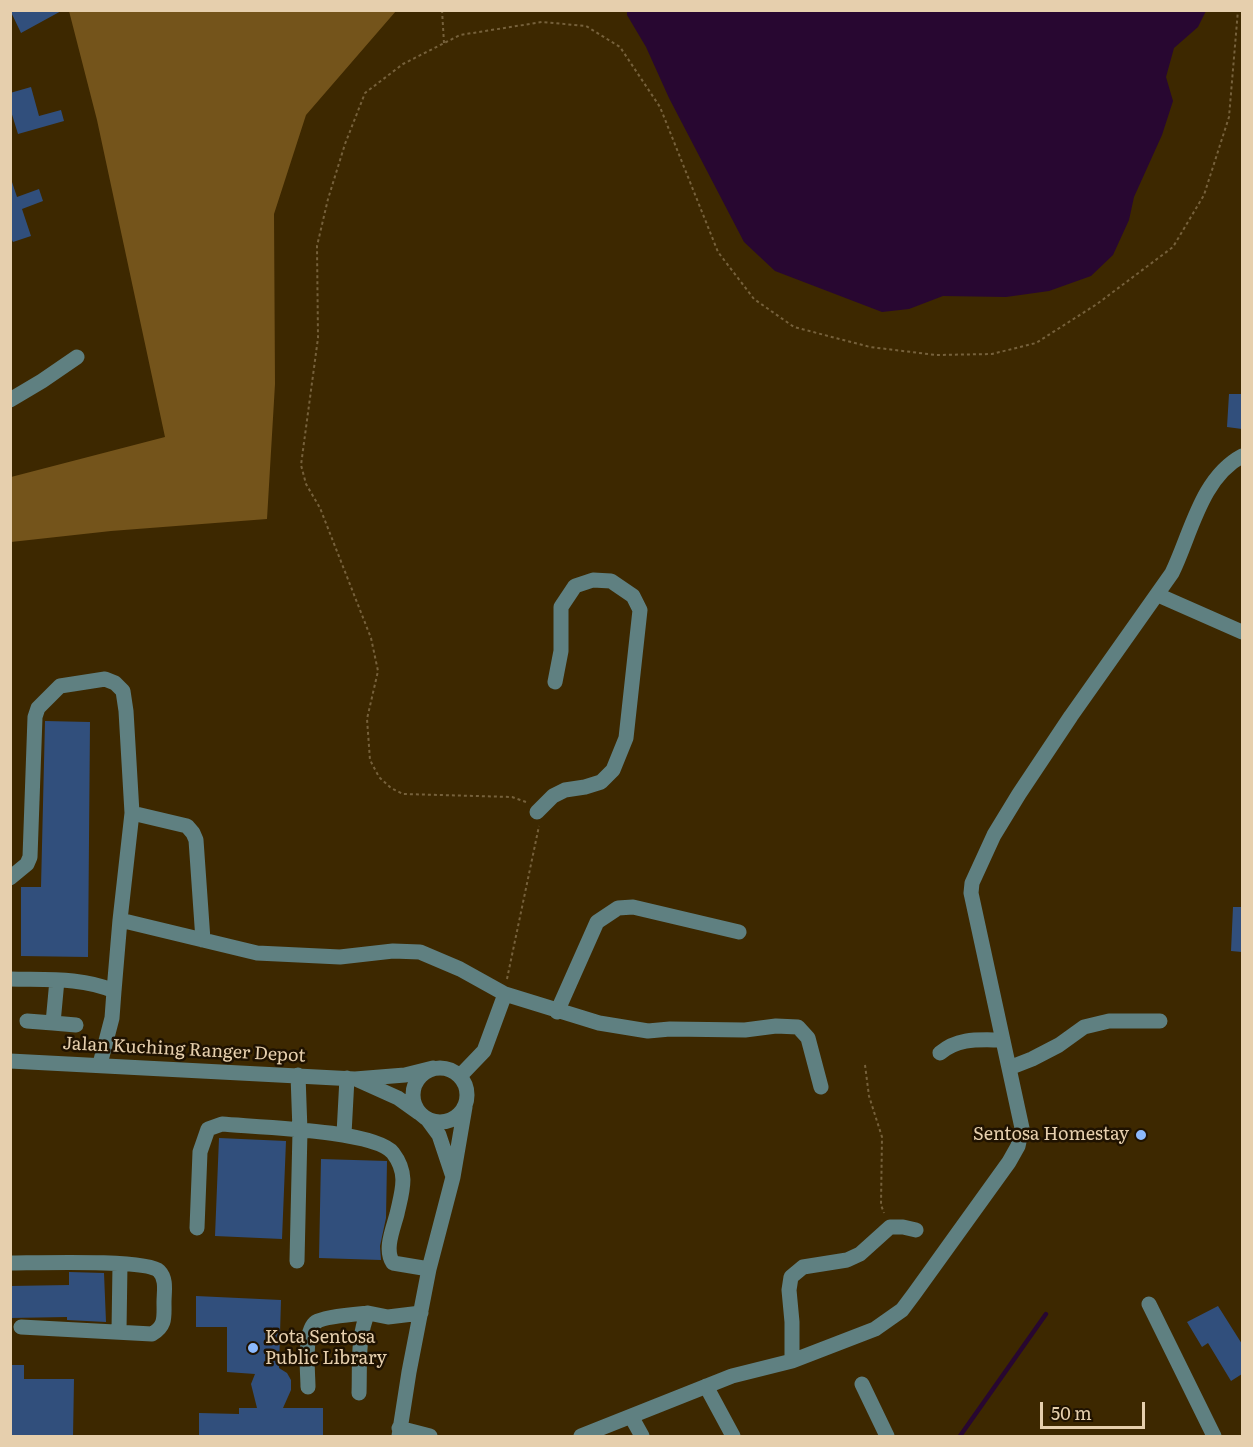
<!DOCTYPE html>
<style>
body{margin:0}
#map{position:relative;width:1253px;height:1447px;overflow:hidden;background:#3d2800;font-family:Literata,serif}
canvas{display:block}
.frame{position:absolute;inset:0;border:12px solid #e6cfad;pointer-events:none}
.scale{position:absolute;left:1040px;top:1402px;width:105px;height:27px;box-sizing:border-box;border:3px solid #e6cfad;border-top:0;padding-left:8px;font-size:18px;line-height:21px;white-space:nowrap;color:#e6cfad;-webkit-text-stroke:4px #1f1200;paint-order:stroke}
</style>
<div id="map">
<canvas width="1253" height="1447"></canvas>
<div class="frame"></div>
<div class="scale">50 m</div>
</div>
<script>
const ctx = document.querySelector('canvas').getContext('2d');
ctx.lineJoin = 'round';
function fill(path, color) { ctx.fillStyle = color; ctx.fill(path, 'evenodd'); }
function trace(path, color, width, dash) { ctx.strokeStyle = color; ctx.lineWidth = width; ctx.lineCap = dash ? 'butt' : 'round'; ctx.setLineDash(dash || []); ctx.stroke(path); }
function label(font, color, halo, rows, align = 'center') {
  ctx.font = font + ' Literata,serif'; ctx.lineWidth = 5; ctx.setLineDash([]); ctx.textBaseline = 'middle'; ctx.strokeStyle = halo; ctx.fillStyle = color; for (const [text, x, y, turn = 0] of rows) {
    ctx.save(); ctx.translate(x, y); ctx.rotate((+turn || 0) * Math.PI / 180); ctx.textAlign = isNaN(turn) ? turn : align; if (halo) ctx.strokeText(text, 0, 0); ctx.fillText(text, 0, 0); ctx.restore();
  }
}
const forest = new Path2D(`
 M69 11H396L306 115 274 214 275 384 267 519 111 531 11 542V477L165 437 97 120Z`);
const water = new Path2D(`
 M627 11V10L1206 11 1198 27 1174 48 1166 77 1173 101 1162 135 1134 197 1129 220 1113 255 1091 276 1049 291 1006 297 943 296 909 309 882 312 775 271 744 242 669 98 646 47 627 15Z`);
const stream = new Path2D(`
 M960 1436 1046 1314`);
const building = new Path2D(`
 M10 10H63L21 33Z
 M31 87 39 116 61 110 64 121 18 134 10 108V93Z
 M10 182H12L17 197 39 189 43 201 22 209 31 236 13 242 10 236Z
 M1229 394H1242V429L1227 427Z
 M45 721 90 722 88 957 21 956V887H41Z
 M1233 907H1242V952L1231 951Z
 M219 1138 286 1141 282 1239 215 1236Z
 M321 1159 387 1161 386 1218 380 1246 381 1260 319 1258Z
 M69 1272 104 1273 106 1322 67 1320V1317L10 1318V1286L69 1285Z
 M196 1296 281 1300 279 1368 287 1373 291 1380V1390L283 1408H323V1437H199V1413L239 1414V1408H257L251 1384 255 1374 227 1372V1327H196Z
 M1218 1306 1242 1344V1374L1231 1381 1208 1343 1202 1347 1187 1322Z
 M10 1365H24V1379H74L73 1437H10Z`);
const path = new Path2D(`
 M442 10 444 43
 M526 802 512 797 403 794 391 788 379 777 370 760 367 719 378 671 371 638 320 508 306 484 301 465 318 338 317 246 328 199 345 144 365 93 403 64 460 35 542 22 586 26 620 47 660 107 718 252 754 299 794 327 870 347 936 355 992 354 1036 343 1097 304 1173 247 1204 195 1229 117 1238 10
 M507 979 539 826
 M865 1065 869 1096 882 1137 881 1205 884 1213`);
const minor = new Path2D(`
 M10 400 42 381 77 357
 M1158 595 1242 632
 M537 812 553 796 565 790 585 787 601 782 613 770 626 738 640 610 633 596 611 581 593 580 575 586 561 607V651L555 682
 M132 813 187 826 193 833 196 840 203 940
 M10 878 27 864 30 857 35 717 38 708 60 686 105 679 115 683 123 691 126 711 132 813 120 920 114 991
 M120 920 257 953 340 957 393 951 420 952 460 969 505 994
 M10 979C45 980 82 977 114 991L112 1018 100 1064
 M557 1012 597 922 618 908 633 907 739 932
 M27 1021 53 1023 57 980
 M53 1023 76 1025
 M940 1053C959 1037 980 1040 1003 1040
 M10 1061 355 1079 405 1075 433 1068
 M413 1095a27 27 0 1 1 54 0a27 27 0 1 1-54 0Z
 M1009 1068 1032 1059 1059 1045 1084 1027 1109 1021H1160
 M460 1076 484 1051 505 994 599 1023 648 1031 670 1029 745 1030 776 1026 798 1027 808 1038 821 1087
 M358 1080 398 1098 419 1113
 M428 1120 439 1135 452 1174
 M344 1134 347 1078
 M197 1228 200 1152 208 1129 222 1124C255 1127 375 1130 393 1153 409 1174 402 1191 397 1214 393 1229 384 1250 393 1263L429 1269
 M297 1261 300 1131 298 1075
 M10 1263C34 1263 147 1259 159 1271 167 1279 164 1292 164 1302 164 1317 166 1326 152 1334L21 1327
 M1149 1304 1214 1436
 M119 1331 120 1264
 M792 1361V1322L789 1290 791 1277 803 1267 847 1260 860 1254 890 1227H903L916 1230
 M862 1384 887 1436
 M706 1386 733 1436
 M308 1387C308 1373 303 1331 316 1322 325 1316 357 1314 368 1313
 M359 1393C360 1368 357 1336 368 1313L388 1317 421 1313
 M632 1418 642 1436
 M399 1428 430 1436
 M399 1436 409 1372 429 1269 453 1177 465 1107
 M581 1436 732 1376 792 1361 875 1329 902 1310 914 1294 1009 1162 1018 1146 1022 1128 971 893 972 883 994 835 1019 794 1071 716 1172 573C1191 534 1201 478 1242 456`);
const markers = [
 [1141,1135,6,"#8cb9fc"],
 [253,1348,6,"#8cb9fc"]
];
const streetNames = [
 ["Jalan Kuching Ranger Depot",184,1050,3]
];
const poiNames = [
 ["Sentosa Homestay",1129,1135],
 ["Kota Sentosa",265,1338,"left"],
 ["Public Library",265,1359,"left"]
];
fill(forest, '#74541b');
fill(water, '#280731');
trace(stream, '#280731', 4.5);
fill(building, '#314f7c');
trace(path, '#76613b', 2, [3, 3]);
trace(minor, '#5f8081', 15);
for (const [x, y, r, color] of markers) { const dot = new Path2D(); dot.arc(x, y, r, 0, 2 * Math.PI); ctx.fillStyle = color; ctx.fill(dot); trace(dot, '#1f1200', 2); }
label('18px', '#e6cfad', '#1f1200', streetNames);
label('18px', '#e6cfad', '#1f1200', poiNames, 'right');
</script>
